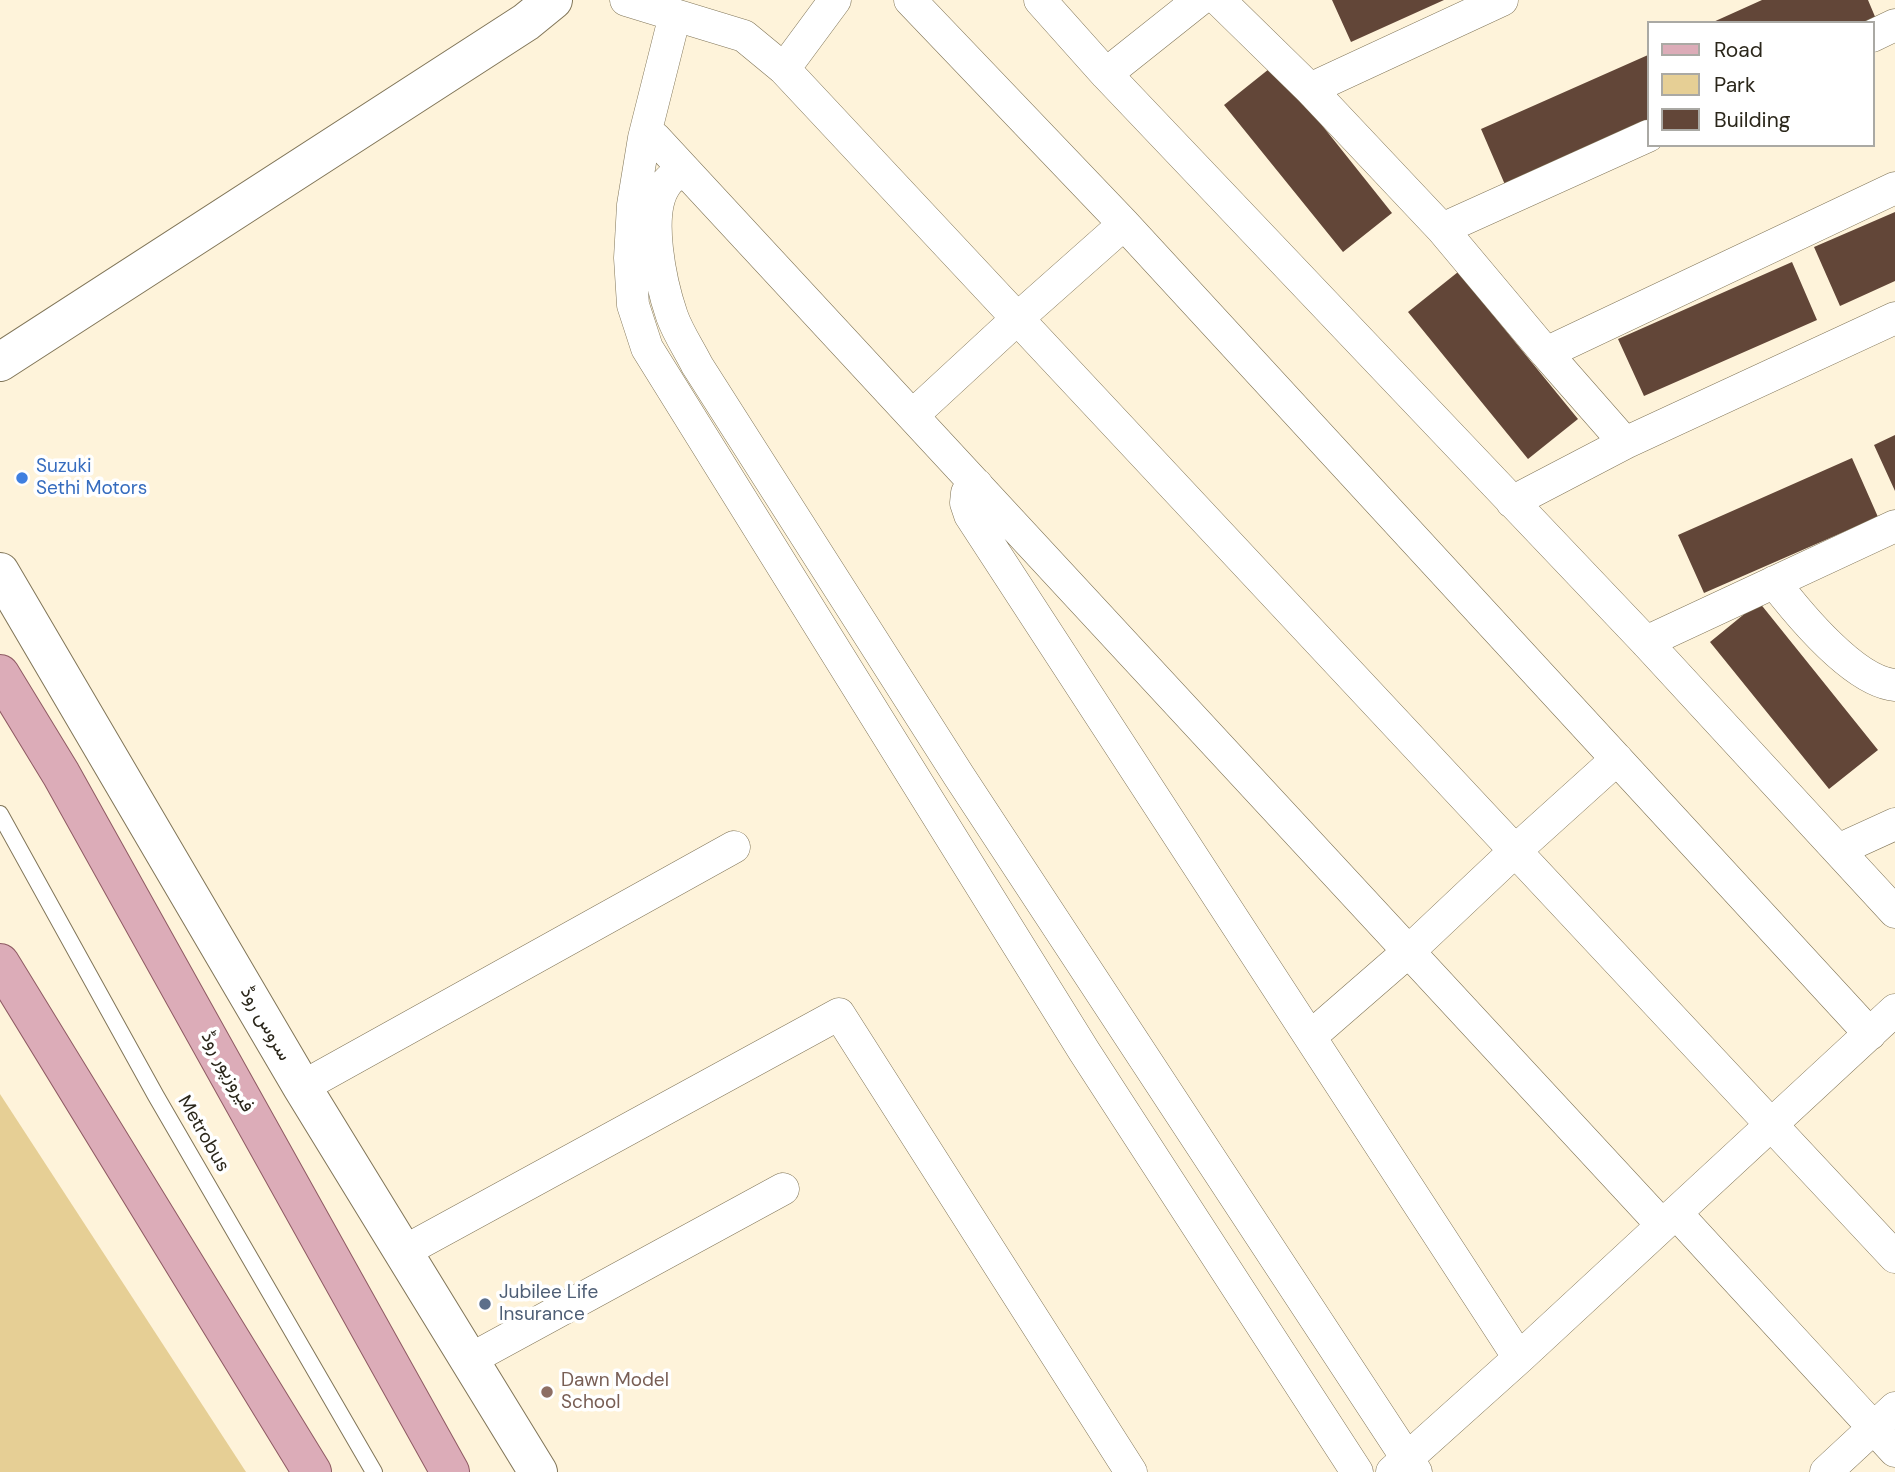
<!DOCTYPE html>
<meta charset="utf-8">
<style>
body{margin:0}
#map{position:relative;width:1895px;height:1472px;overflow:hidden;background:#fef3da;font-family:"DM Sans",sans-serif}
canvas{display:block}
.legend{position:absolute;left:1647px;top:21px;width:228px;height:126px;box-sizing:border-box;background:#fff;border:2px solid #aaa9a4;margin:0;padding:9px 12px;list-style:none;font-size:21px;color:#2b271b}
.legend li{display:flex;align-items:center;gap:14px;height:35px}
.legend b{width:35px;border:2px solid #aaa9a4}
</style>
<div id="map">
<canvas width="1895" height="1472"></canvas>
<ul class="legend">
<li><b style="height:9px;background:#dcacb8"></b>Road</li>
<li><b style="height:19px;background:#e6cf95"></b>Park</li>
<li><b style="height:19px;background:#624638"></b>Building</li>
</ul>
</div>
<script>
const ctx = document.querySelector('canvas').getContext('2d');
ctx.lineJoin = 'round';
function fill(path, color) { ctx.fillStyle = color; ctx.fill(path, 'evenodd'); }
function trace(path, color, width, dash) { ctx.strokeStyle = color; ctx.lineWidth = width; ctx.lineCap = dash ? 'butt' : 'round'; ctx.setLineDash(dash || []); ctx.stroke(path); }
function label(font, color, halo, rows, align = 'center') {
  ctx.font = font + ' "DM Sans",Vazirmatn,sans-serif'; ctx.lineWidth = 7; ctx.setLineDash([]); ctx.textBaseline = 'middle'; ctx.strokeStyle = halo; ctx.fillStyle = color; for (const [text, x, y, turn = 0] of rows) {
    ctx.save(); ctx.translate(x, y); ctx.rotate((+turn || 0) * Math.PI / 180); ctx.textAlign = isNaN(turn) ? turn : align; if (halo) ctx.strokeText(text, 0, 0); ctx.fillText(text, 0, 0); ctx.restore();
  }
}
const green = new Path2D(`
 M0 1094 246 1472H0Z`);
const building = new Path2D(`
 M1332 0H1444L1351 42Z
 M1762 0H1868L1876 19 1867 23H1711Z
 M1648 55V124L1506 187 1481 129Z
 M1274 65 1392 213 1343 252 1224 105Z
 M1895 212V281L1840 306 1814 247Z
 M1792 262 1817 320 1644 396 1618 339Z
 M1458 272 1578 419 1528 459 1408 312Z
 M1895 435V491L1874 445Z
 M1852 458 1878 517 1704 593 1678 535Z
 M1759 602 1878 750 1829 789 1710 642Z`);
const service = new Path2D(`
 M0 814 156 1096 374 1472`);
const minor = new Path2D(`
 M626 0 675 15 644 138 633 205 630 258 633 305 647 348 1084 1051 1357 1472
 M910 0 1124 224 1870 1034
 M1040 0 1106 74 1646 642 1895 912
 M1219 0 1310 89 1442 229 1546 353 1625 443
 M675 15 744 36 784 69 1895 1257
 M1872 36 1895 25
 M784 69 835 0
 M1106 74 1199 0
 M1310 89 1502 0
 M644 138H655L1662 1225
 M682 169C677 174 670 178 666 184 645 213 661 284 672 316 678 333 689 349 697 365L959 776 1416 1472
 M1442 229 1648 136
 M1546 353 1895 188
 M913 415 1018 318 1124 224
 M977 485 967 493 966 503 970 515 1519 1358
 M1512 502 1625 443 1895 318
 M1774 582C1798 613 1854 682 1895 685
 M1646 642 1895 526
 M1838 850 1895 824
 M1310 1037 1409 951 1515 851 1617 759
 M302 1087 734 847
 M1676 1213 1895 1451
 M403 1252 839 1014 1131 1472
 M469 1360 783 1189
 M1392 1472 1519 1358 1895 1010
 M1826 1472 1895 1408`);
const tertiary = new Path2D(`
 M0 362 526 22 553 0
 M0 572 302 1087 538 1472`);
const primary = new Path2D(`
 M0 674 61 774 450 1472
 M0 963 312 1472`);
const markers = [
 [22,478,7,"#3f7fe0"],
 [485,1304,7,"#5c6f8a"],
 [547,1392,7,"#8d6e63"]
];
const shopNames = [
 ["Suzuki",36,467],
 ["Sethi Motors",36,489]
];
const streetNames = [
 ["سروس روڈ",265,1024,60],
 ["فیروزپور روڈ",227,1072,61],
 ["Metrobus",203,1134,60]
];
const serviceNames = [
 ["Jubilee Life",499,1293],
 ["Insurance",499,1315]
];
const educationNames = [
 ["Dawn Model",561,1381],
 ["School",561,1403]
];
fill(green, '#e6cf95');
fill(building, '#624638');
trace(service, '#807558', 18);
trace(minor, '#807558', 33);
trace(tertiary, '#807558', 40);
trace(primary, '#8e5a62', 40);
trace(service, '#fff', 16);
trace(minor, '#fff', 32);
trace(tertiary, '#fff', 38);
trace(primary, '#dcacb8', 38);
for (const [x, y, r, color] of markers) { const dot = new Path2D(); dot.arc(x, y, r, 0, 2 * Math.PI); ctx.fillStyle = color; ctx.fill(dot); trace(dot, '#fff', 2.5); }
label('19px', '#366cbe', '#fff', shopNames, 'left');
label('19px', '#2b271b', '#fff', streetNames);
label('19px', '#4e5e75', '#fff', serviceNames, 'left');
label('19px', '#785e54', '#fff', educationNames, 'left');
</script>
